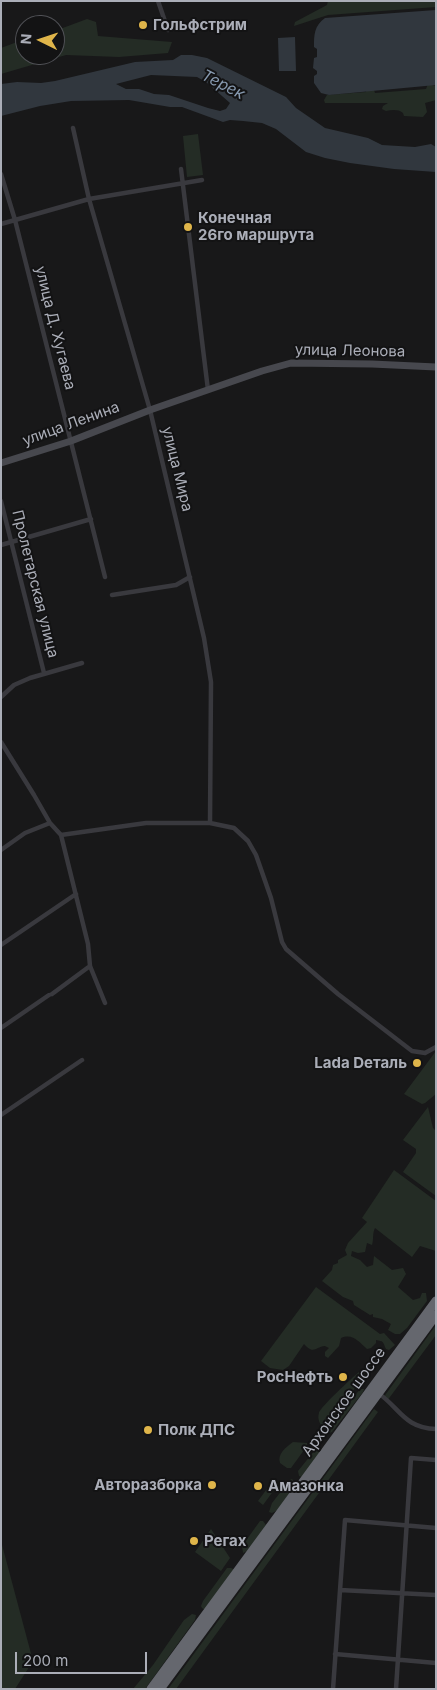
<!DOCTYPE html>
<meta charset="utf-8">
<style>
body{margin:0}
#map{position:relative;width:437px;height:1690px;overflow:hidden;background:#181819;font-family:Inter,sans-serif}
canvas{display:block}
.frame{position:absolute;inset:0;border:2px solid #abaeb8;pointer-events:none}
.north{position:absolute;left:15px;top:15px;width:50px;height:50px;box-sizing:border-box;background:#131314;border:1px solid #505156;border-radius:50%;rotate:274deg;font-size:14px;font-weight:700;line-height:20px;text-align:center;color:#abaeb8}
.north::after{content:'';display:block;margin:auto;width:18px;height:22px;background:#dfb54a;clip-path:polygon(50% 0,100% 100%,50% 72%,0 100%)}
.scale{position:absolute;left:15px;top:1652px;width:132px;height:22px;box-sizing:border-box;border:2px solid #abaeb8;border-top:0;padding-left:6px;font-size:15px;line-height:18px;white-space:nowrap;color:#abaeb8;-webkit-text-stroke:4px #131314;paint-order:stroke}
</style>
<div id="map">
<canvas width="437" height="1690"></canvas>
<div class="frame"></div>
<div class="north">N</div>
<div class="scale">200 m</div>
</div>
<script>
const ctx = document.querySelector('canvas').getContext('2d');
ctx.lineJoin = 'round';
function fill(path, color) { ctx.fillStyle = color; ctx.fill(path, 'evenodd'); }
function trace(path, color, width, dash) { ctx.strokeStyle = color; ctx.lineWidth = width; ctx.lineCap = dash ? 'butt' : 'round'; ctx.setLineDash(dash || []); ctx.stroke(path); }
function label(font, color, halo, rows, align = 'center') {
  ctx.font = font + ' Inter,sans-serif'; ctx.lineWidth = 4; ctx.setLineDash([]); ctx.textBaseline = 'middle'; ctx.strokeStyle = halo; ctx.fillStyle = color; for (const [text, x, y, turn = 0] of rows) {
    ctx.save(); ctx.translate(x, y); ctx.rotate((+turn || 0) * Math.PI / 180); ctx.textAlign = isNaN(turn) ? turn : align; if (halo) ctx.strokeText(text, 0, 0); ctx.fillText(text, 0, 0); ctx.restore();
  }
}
const green = new Path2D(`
 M328 1H436V7L328 15 294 26 295 22 327 5Z
 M87 19 96 22 98 36 172 42 168 53 119 57 66 55 1 74V48L25 39V55H55V29H60Z
 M428 84 436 86V100L425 103 427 112 423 117 404 116 403 113C398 109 392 110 386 111L382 109 383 106 388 103H325L324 100 327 95 366 92 367 89 374 90 375 93 426 89Z
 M198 134 203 175 187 177 183 136Z
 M436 1051V1094L425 1103 422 1104 404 1094Z
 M428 1107 433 1128 436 1131V1196L403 1172 416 1153V1149L403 1140Z
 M394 1170 436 1201V1251L420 1246 412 1257 375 1228C372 1234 374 1239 372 1245L367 1243 365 1252 358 1253 352 1251 351 1256 360 1260 367 1267 373 1265 374 1256 392 1270 403 1268 406 1274 398 1287 413 1300 420 1298 422 1293H426L427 1301 407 1328 400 1334H395L388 1330 391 1324 382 1319 373 1317V1314L370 1315 354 1305 353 1301 343 1297 322 1281 332 1270 333 1265 338 1263V1260L347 1255 345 1250 348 1243 367 1222 362 1218Z
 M316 1287 380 1334 384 1333 395 1345 389 1350 386 1349C382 1340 384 1342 376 1340V1343L371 1348 367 1349C359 1342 353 1333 341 1338L339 1346 328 1358 325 1356V1352L329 1348 325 1346C315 1347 314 1355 304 1344L289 1366 283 1370 270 1368 261 1361Z
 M436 1325V1335L387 1401 383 1398Z
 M372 1362 373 1364 326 1427 323 1428C320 1424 317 1419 319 1413 320 1407 365 1365 372 1362Z
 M360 1389H364L363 1392 332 1432 329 1433V1430Z
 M374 1409 378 1412 176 1689H168Z
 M293 1442 307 1443V1446L291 1468H287L280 1463C277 1454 286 1447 293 1442Z
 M315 1450H317L320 1453 302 1477 299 1476 298 1471Z
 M292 1479 296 1484C293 1493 281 1510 272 1513L269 1512 272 1503 290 1480Z
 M272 1482 277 1486 263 1505 258 1501Z
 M260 1521H263L266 1525 249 1550 243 1553 242 1546Z
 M211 1529 230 1558 221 1571 195 1552Z
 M1 1541 33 1661 15 1689H1Z
 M227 1568H231L235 1570 205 1610 202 1608 201 1606 203 1601Z
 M192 1614 196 1615 195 1620 145 1689H133L153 1665 184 1620Z`);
const water = new Path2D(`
 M436 10V85L329 95 321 93 314 83V76L317 74V71L313 68 314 58 317 57V49L314 47C314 35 314 26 325 18Z
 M295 37 296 71H279L278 38Z
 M181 55H192L207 58 286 97 296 108 325 128 368 138 382 145 415 147 431 144 436 147V172L394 169 350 163 325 158 306 152 276 129 262 123 243 121 230 120 223 122 182 107H170L129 100 71 101 40 106 1 116V84L17 82 41 83 55 81 135 62 173 60ZM151 75 197 77 206 82 230 103 226 109 220 111 208 108 169 95 154 94 139 89H126L116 84Z`);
const street = new Path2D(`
 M158 1 168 30
 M73 128 89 199 150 410 204 638 211 682 210 823
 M181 169 208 390
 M1 174 15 220 105 577
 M1 224 89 199 202 180
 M1 501 44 673
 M1 545 91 519
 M112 595 176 585 190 577
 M1 697 14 685 30 678 82 663
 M1 742 34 795 50 823
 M61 835 146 823H210L234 828 248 841 256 855 271 898 282 942 286 949 338 994 412 1051 425 1053 436 1047
 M1 850 25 833 50 823 61 835 88 944 90 966 105 1003
 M1 945 76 894
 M52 994 90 966
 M1 1028 49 995
 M1 1115 82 1060
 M378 1393C400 1408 404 1428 436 1429
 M340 1590 436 1595
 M335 1654 436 1663
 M333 1689 345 1520 436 1528
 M396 1689 411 1458 436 1460`);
const secondary = new Path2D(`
 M1 463 71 441 150 410 262 371 291 363 372 364 436 367`);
const highway = new Path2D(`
 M151 1689 436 1301
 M160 1689 436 1315`);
const markers = [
 [143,25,5,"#dfb54a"],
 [188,227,5,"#dfb54a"],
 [417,1063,5,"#dfb54a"],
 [343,1377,5,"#dfb54a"],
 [148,1430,5,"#dfb54a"],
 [212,1485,5,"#dfb54a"],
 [258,1486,5,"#dfb54a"],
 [194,1541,5,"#dfb54a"]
];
const poiNames = [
 ["Гольфстрим",153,25],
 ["Конечная",198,218],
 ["26го маршрута",198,235],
 ["Lada Dеталь",407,1063,"right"],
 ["РосНефть",333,1377,"right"],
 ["Полк ДПС",158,1430],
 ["Авторазборка",202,1485,"right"],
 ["Амазонка",268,1486],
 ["Регах",204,1541]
];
const streetNames = [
 ["улица Д. Хугаева",55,328,76],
 ["улица Леонова",350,351,1],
 ["улица Ленина",71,424,-20],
 ["улица Мира",177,469,76],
 ["Пролетарская улица",35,584,76],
 ["Архонское шоссе",344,1402,-54]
];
const waterNames = [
 ["Терек",223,85,27]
];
fill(green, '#242c25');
fill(water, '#31373e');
trace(street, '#39393e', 4.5);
trace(secondary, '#47484e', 7);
trace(highway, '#65676e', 9);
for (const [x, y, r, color] of markers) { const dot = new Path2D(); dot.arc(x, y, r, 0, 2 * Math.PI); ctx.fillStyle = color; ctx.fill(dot); trace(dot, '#131314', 2); }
label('bold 15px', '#abaeb8', '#131314', poiNames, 'left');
label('15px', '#abaeb8', '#131314', streetNames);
label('italic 16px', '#8699af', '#131314', waterNames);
</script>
